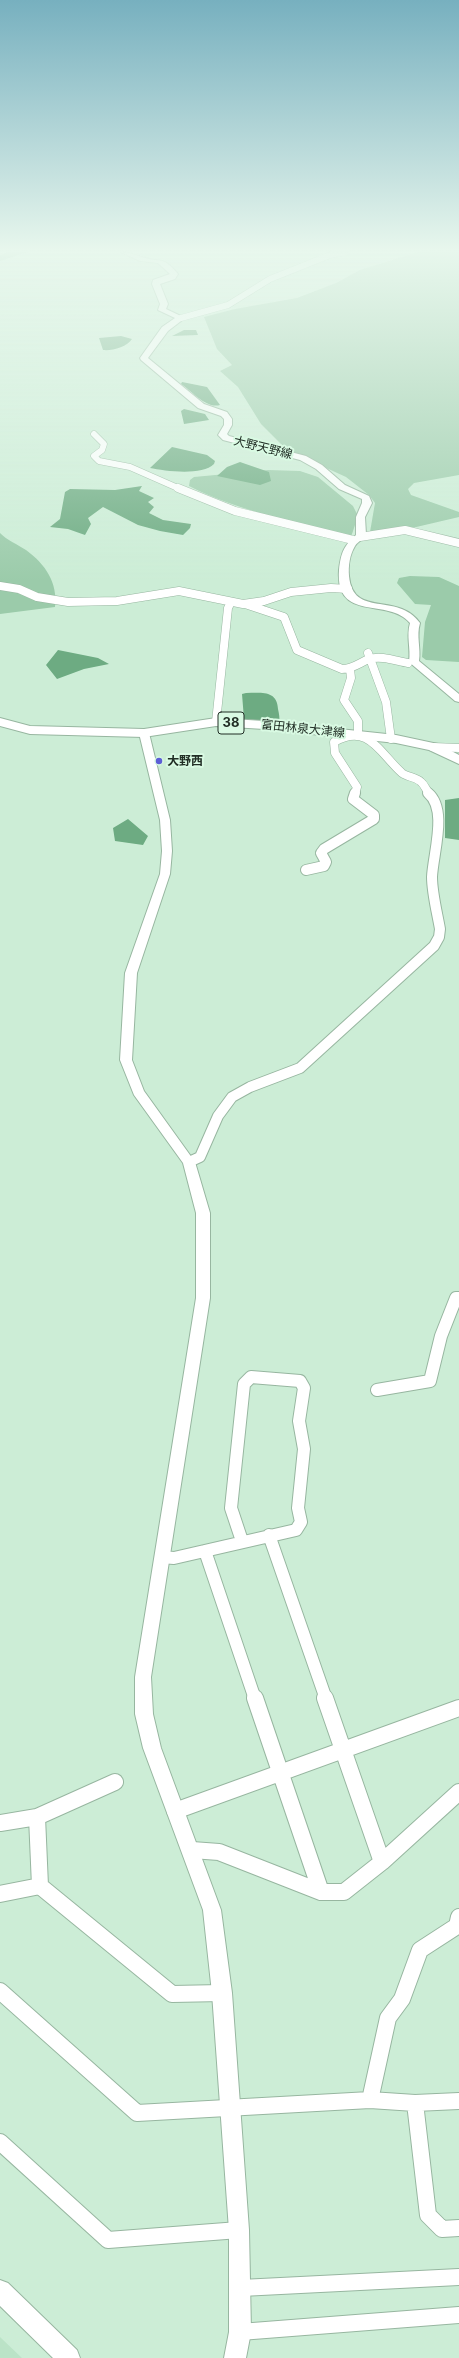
<!DOCTYPE html>
<meta charset="utf-8">
<style>
body{margin:0}
canvas{display:block;background:#ccedd6}
</style>
<canvas width="459" height="2358"></canvas>
<script>
const ctx = document.querySelector('canvas').getContext('2d');
ctx.lineJoin = 'round';
function fill(path, color) { ctx.fillStyle = color; ctx.fill(path, 'evenodd'); }
function trace(path, color, width, dash) { ctx.strokeStyle = color; ctx.lineWidth = width; ctx.lineCap = dash ? 'butt' : 'round'; ctx.setLineDash(dash || []); ctx.stroke(path); }
function label(font, color, halo, rows, align = 'center') {
  ctx.font = font + ' Inter,"Noto Sans JP",sans-serif'; ctx.lineWidth = 4; ctx.setLineDash([]); ctx.textBaseline = 'middle'; ctx.strokeStyle = halo; ctx.fillStyle = color; for (const [text, x, y, turn = 0] of rows) {
    ctx.save(); ctx.translate(x, y); ctx.rotate((+turn || 0) * Math.PI / 180); ctx.textAlign = isNaN(turn) ? turn : align; if (halo) ctx.strokeText(text, 0, 0); ctx.fillText(text, 0, 0); ctx.restore();
  }
}
const built = new Path2D(`
 M0 2337 22 2358H0Z`);
const green = new Path2D(`
 M418 252H459V475L414 483 408 489 411 495 459 512V517L412 528 404 526 370 532 375 503 369 495 346 477 287 450 261 424 238 387 220 371 232 365 217 349 204 317 235 309 297 298 336 283 360 270Z
 M268 470 300 471 318 477 353 506 358 516 351 537C297 522 240 512 189 486L190 480 194 477Z
 M0 533C8 541 17 544 26 550 45 564 58 582 55 607L0 614Z
 M410 576 439 577 459 586V662L426 660 422 657 425 622 431 605 415 604 397 583 399 578Z`);
const water = new Path2D(`
 M184 330H196L198 335 172 336Z
 M121 336 132 339C127 347 112 351 103 350L99 338Z
 M182 382 207 387 220 405C206 409 192 391 181 384Z
 M184 409 205 414 209 420 184 424 181 411Z
 M172 447 207 455 215 461 214 464C202 476 165 471 150 468Z
 M240 462 269 472 271 481 260 485 217 476 227 467Z
 M142 486 139 491 154 498 148 502 154 507 149 513 163 520 191 524 190 528 183 535 160 531 138 525 103 507 88 518 91 524 85 535 68 529 50 527 60 519 65 492 70 489 115 490Z
 M58 650 98 658 109 664 84 669 57 679 46 665Z
 M246 693C261 693 277 690 278 709 279 714 280 718 279 722L244 719 242 694Z
 M459 798V840L445 838V800Z
 M128 819 148 836 143 845 115 841 113 828Z`);
const river = new Path2D(`
 M9 252H28L0 261V255Z`);
const minorFar4 = new Path2D(`
 M181 318 228 305 270 279 330 255 344 252
 M94 434 104 444 102 450 94 456 99 461 130 467 180 489`);
const minorFar3 = new Path2D(`
 M178 488 235 511 353 540
 M360 537 405 530 459 543
 M0 586 19 589 37 597 68 602 117 601 179 591 243 604 264 601 291 592 331 588 348 589
 M248 605 284 617 297 650 342 669C353 669 359 663 369 659 381 655 396 661 408 663
 M368 653 386 702 391 739
 M350 669 351 678 344 700 358 721V735
 M216 722 228 608 231 602
 M433 747 459 748
 M355 794 357 787 335 753 334 742C369 722 380 754 402 773 407 777 416 777 421 782 425 785 426 791 430 794`);
const minorFar2 = new Path2D(`
 M306 870 324 866 326 862 321 853 324 849 374 819V815L353 799 355 793
 M189 1162 200 1157 218 1116 232 1097 250 1087 300 1068 434 946 439 937 440 929C437 912 432 893 432 877 433 854 448 809 428 793`);
const minorFar1 = new Path2D(`
 M377 1390 430 1381 441 1336 456 1298H459
 M269 1535 326 1699
 M205 1551 255 1699
 M161 1557 174 1558 296 1530 301 1522 298 1508 304 1449 299 1421 304 1388 300 1381 251 1377 244 1384 231 1508 242 1541`);
const minor = new Path2D(`
 M255 1698 321 1892
 M325 1698 382 1862
 M175 1811 459 1708
 M37 1817 40 1886 172 1994 222 1993
 M0 1823 37 1817 115 1782
 M192 1850 219 1852 321 1892H344L382 1862 459 1792
 M0 1894 40 1886
 M0 1991 137 2113 370 2100 415 2103 459 2101
 M370 2100 388 2018 402 1999 420 1950 457 1926 459 1917
 M415 2103 428 2215 442 2229 459 2228
 M0 2142 108 2240 239 2230
 M241 2288 459 2277
 M240 2332 459 2315`);
const tertiary = new Path2D(`
 M144 730 149 733 170 820 172 851 170 874 137 973 132 1060 144 1091 195 1162 210 1213V1298L151 1677 153 1714 161 1748 221 1910 232 1993 249 2230 251 2332 246 2358H224L229 2332V2230L212 1993 203 1910 143 1748 135 1714V1677L196 1298V1213L183 1163 134 1095 120 1060 125 973 160 874 162 851 160 820 139 733Z
 M0 2280 8 2283 77 2350 80 2358H53L0 2306Z`);
const secondary = new Path2D(`
 M121 252C129 252 134 255 142 257 161 264 161 254 178 274L175 279 160 284 168 304 166 309 185 318 168 331 148 358 204 404 227 412 232 419V425L227 434 229 436 306 456 322 465 345 485 369 496 372 503 365 517 366 535C363 540 358 541 355 546 350 554 348 566 349 576 353 619 397 591 420 623 416 636 421 648 419 661L459 694V702L455 701 409 662C411 648 406 636 410 623 389 597 335 623 339 570 341 552 344 546 356 535V517L362 503V499L339 489 316 469 300 460 223 440 218 435 224 425V419L221 416 198 408 141 360 140 358 162 327 175 318 158 310 160 304 152 284 153 280 170 274 158 263 140 261Z`);
const primary = new Path2D(`
 M0 718 30 726 144 729 216 718 264 721 396 735 438 744 459 755V764L429 750 396 743 264 729 216 726 144 737 30 734 0 726Z`);
const markers = [
 [159,761,4,"#5c5ed6"]
];
const farStreetnames = [
 ["大野天野線",263,448,14],
 ["富田林泉大津線",303,729,6]
];
const farPoinames = [
 ["大野西",167,761]
];
const shields = [
 [231,723,26]
];
const shieldNames = [
 ["38",231,723]
];
fill(built, '#bbe3c7');
fill(green, '#9bcbaa');
fill(water, '#6dab82');
fill(river, '#6dab82');
trace(minorFar4, '#97b6a0', 7);
trace(minorFar3, '#97b6a0', 9);
trace(minorFar2, '#97b6a0', 12);
trace(minorFar1, '#97b6a0', 14);
trace(minor, '#97b6a0', 18);
trace(tertiary, '#97b6a0', 2);
trace(secondary, '#97b6a0', 2);
trace(primary, '#97b6a0', 2);
trace(minorFar4, '#fff', 6);
trace(minorFar3, '#fff', 8);
trace(minorFar2, '#fff', 10);
trace(minorFar1, '#fff', 12);
trace(minor, '#fff', 16);
fill(tertiary, '#fff');
fill(secondary, '#fff');
fill(primary, '#fff');
const sky = ctx.createLinearGradient(0, 0, 0, 582);
sky.addColorStop(0, '#77b0bf');
sky.addColorStop(0.43, '#e8f7ed');
sky.addColorStop(1, '#e8f7ed00');
ctx.fillStyle = sky;
ctx.fillRect(0, 0, 459, 582);
for (const [x, y, r, color] of markers) { const dot = new Path2D(); dot.arc(x, y, r, 0, 2 * Math.PI); ctx.fillStyle = color; ctx.fill(dot); trace(dot, '#d9fae3', 1.5); }
label('12px', '#212e25', '#d9fae3', farStreetnames);
label('bold 12px', '#212e25', '#d9fae3', farPoinames, 'left');
for (const [x, y, w] of shields) { const box = new Path2D(); box.roundRect(x - w / 2, y - 11, w, 22, 3); ctx.fillStyle = '#d9fae3'; ctx.fill(box); trace(box, '#212e25', 1); }
label('bold 13px', '#212e25', null, shieldNames);
</script>
